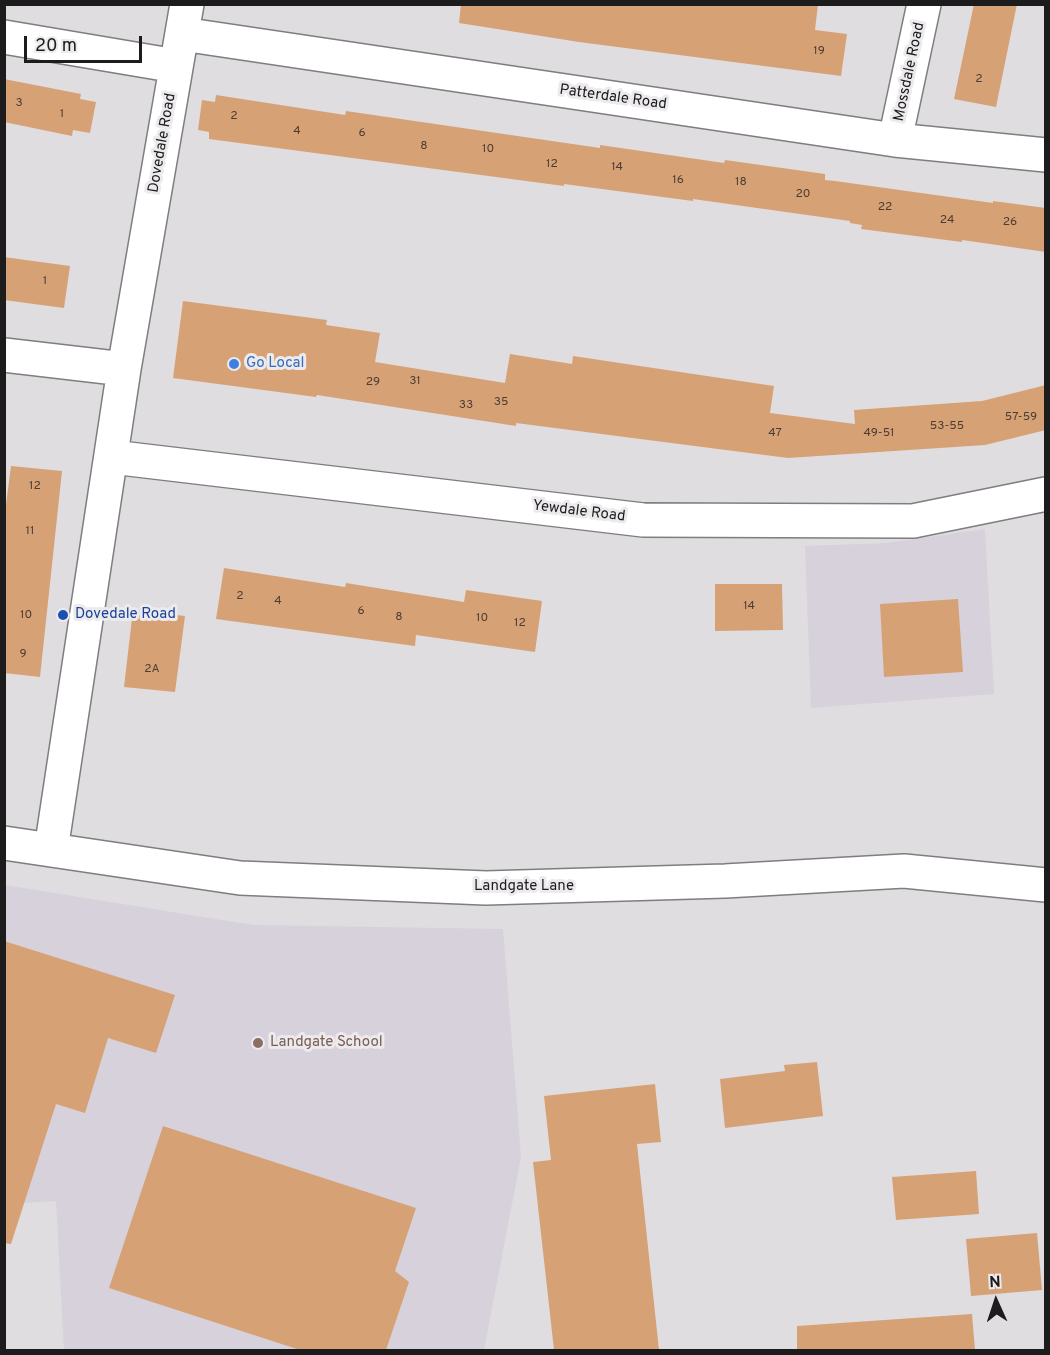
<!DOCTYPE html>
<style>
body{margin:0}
#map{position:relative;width:1050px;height:1355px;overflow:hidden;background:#dfdde0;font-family:Overpass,sans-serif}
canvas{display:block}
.frame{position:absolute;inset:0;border:6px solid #1d1c1d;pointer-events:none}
.north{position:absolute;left:966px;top:1271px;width:60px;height:60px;-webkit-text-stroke:4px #eceaed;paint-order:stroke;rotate:357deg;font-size:16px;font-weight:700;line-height:24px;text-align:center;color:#1d1c1d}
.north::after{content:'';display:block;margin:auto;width:21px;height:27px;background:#1d1c1d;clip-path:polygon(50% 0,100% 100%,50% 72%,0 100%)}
.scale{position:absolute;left:24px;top:36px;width:118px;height:27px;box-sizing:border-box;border:3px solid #1d1c1d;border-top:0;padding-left:8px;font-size:18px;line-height:21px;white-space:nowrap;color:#1d1c1d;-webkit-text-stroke:4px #eceaed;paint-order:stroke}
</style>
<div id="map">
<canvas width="1050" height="1355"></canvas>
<div class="frame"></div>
<div class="north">N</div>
<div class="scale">20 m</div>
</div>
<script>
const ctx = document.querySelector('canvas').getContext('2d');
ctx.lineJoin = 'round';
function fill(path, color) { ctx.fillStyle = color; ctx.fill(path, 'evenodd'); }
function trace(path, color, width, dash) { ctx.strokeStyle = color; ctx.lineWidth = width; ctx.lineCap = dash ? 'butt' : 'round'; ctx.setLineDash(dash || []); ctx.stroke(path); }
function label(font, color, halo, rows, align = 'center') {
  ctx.font = font + ' Overpass,sans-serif'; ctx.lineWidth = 6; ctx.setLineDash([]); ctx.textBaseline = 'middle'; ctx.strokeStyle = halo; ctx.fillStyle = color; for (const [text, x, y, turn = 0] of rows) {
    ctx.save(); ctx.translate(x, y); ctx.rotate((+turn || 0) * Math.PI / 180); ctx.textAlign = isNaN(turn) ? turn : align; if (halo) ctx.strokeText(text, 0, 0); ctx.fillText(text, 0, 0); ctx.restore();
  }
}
const built = new Path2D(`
 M985 529 994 694 811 708 805 546 886 543Z
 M5 885 253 925 503 929 521 1157 484 1350H64L56 1201 5 1204Z`);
const building = new Path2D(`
 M461 4H818L815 30 847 34 841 76 579 42 459 23Z
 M974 4H1017L996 107 954 99Z
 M4 79 81 94 80 99 96 102 90 133 73 130 72 136 4 122Z
 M216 95 345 115 346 111 600 148V145L724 163 725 160 825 174V180L835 181 993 203V201L1046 208V252L962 240V242L861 229 862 225 850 223V221L693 199V201L564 184V186L209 139V132L198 130 202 100 215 102Z
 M4 257 70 266 64 308 4 300Z
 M183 301 327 320 326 325 380 333 375 362 505 383 510 354 572 364 573 356 774 386 770 413 855 424 854 410 982 401 1046 385V430L985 445 788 458 516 423V426L317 395 316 397 173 378Z
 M11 466 62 471 40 677 4 673V520Z
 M224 568 345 587 346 583 464 602 466 590 542 601 535 652 416 635 415 646 216 619Z
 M715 584H782L783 630 715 631Z
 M958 599 963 672 884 677 880 604Z
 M133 610 185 616 175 692 124 687Z
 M4 941 175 995 156 1053 108 1038 85 1113 56 1104 11 1244 4 1243Z
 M817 1062 823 1116 725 1128 720 1079 785 1071 784 1065Z
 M655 1084 661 1142 637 1144 659 1350H554L533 1162 551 1160 544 1096Z
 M163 1126 416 1208 395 1271 409 1282 386 1350H300L109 1288Z
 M976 1171 979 1214 896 1220 892 1177Z
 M1037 1233 1042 1290 971 1296 966 1239Z
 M972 1314 975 1350H797V1326Z`);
const minor = new Path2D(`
 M182 34 895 140 1046 155
 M4 37 176 66
 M895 140 924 4
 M4 355 124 369
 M112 457 643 520 913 521 1046 494
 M4 843 240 878 486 888 725 881 904 871 1046 885
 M51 850 124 369 187 4`);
const markers = [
 [234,364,6,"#3f7fe0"],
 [63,615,6,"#1a4fb4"],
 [258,1043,6,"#8d6e63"]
];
const numberNames = [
 ["19",819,52],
 ["2",979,80],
 ["3",19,104],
 ["1",62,115],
 ["2",234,117],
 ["4",297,132],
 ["6",362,134],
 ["8",424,147],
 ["10",488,150],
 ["12",552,165],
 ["14",617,168],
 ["16",678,181],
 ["18",741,183],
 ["20",803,195],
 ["22",885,208],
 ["24",947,221],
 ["26",1010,223],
 ["1",45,282],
 ["31",415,382],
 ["29",373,383],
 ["35",501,403],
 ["33",466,406],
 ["57-59",1021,418],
 ["53-55",947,427],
 ["47",775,434],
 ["49-51",879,434],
 ["12",35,487],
 ["11",30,532],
 ["2",240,597],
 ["4",278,602],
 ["14",749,607],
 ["6",361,612],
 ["10",26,616],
 ["8",399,618],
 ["10",482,619],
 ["12",520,624],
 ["9",23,655],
 ["2A",152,670]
];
const streetNames = [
 ["Mossdale Road",910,72,-78],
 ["Patterdale Road",613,98,8],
 ["Dovedale Road",163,143,-80],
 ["Yewdale Road",579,512,7],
 ["Landgate Lane",524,887]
];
const shopNames = [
 ["Go Local",246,364]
];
const transitNames = [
 ["Dovedale Road",75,615]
];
const educationNames = [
 ["Landgate School",270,1043]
];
fill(built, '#d7d1db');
fill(building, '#d7a176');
trace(minor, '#7e7d7f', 36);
trace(minor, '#fff', 33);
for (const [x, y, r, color] of markers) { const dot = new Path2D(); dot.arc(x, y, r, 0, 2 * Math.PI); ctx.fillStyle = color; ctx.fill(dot); trace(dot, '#eceaed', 2); }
label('12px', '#4c3d33', null, numberNames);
label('15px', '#1d1c1d', '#eceaed', streetNames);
label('15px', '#366cbe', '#eceaed', shopNames, 'left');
label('15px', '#164399', '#eceaed', transitNames, 'left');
label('15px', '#785e54', '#eceaed', educationNames, 'left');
</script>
